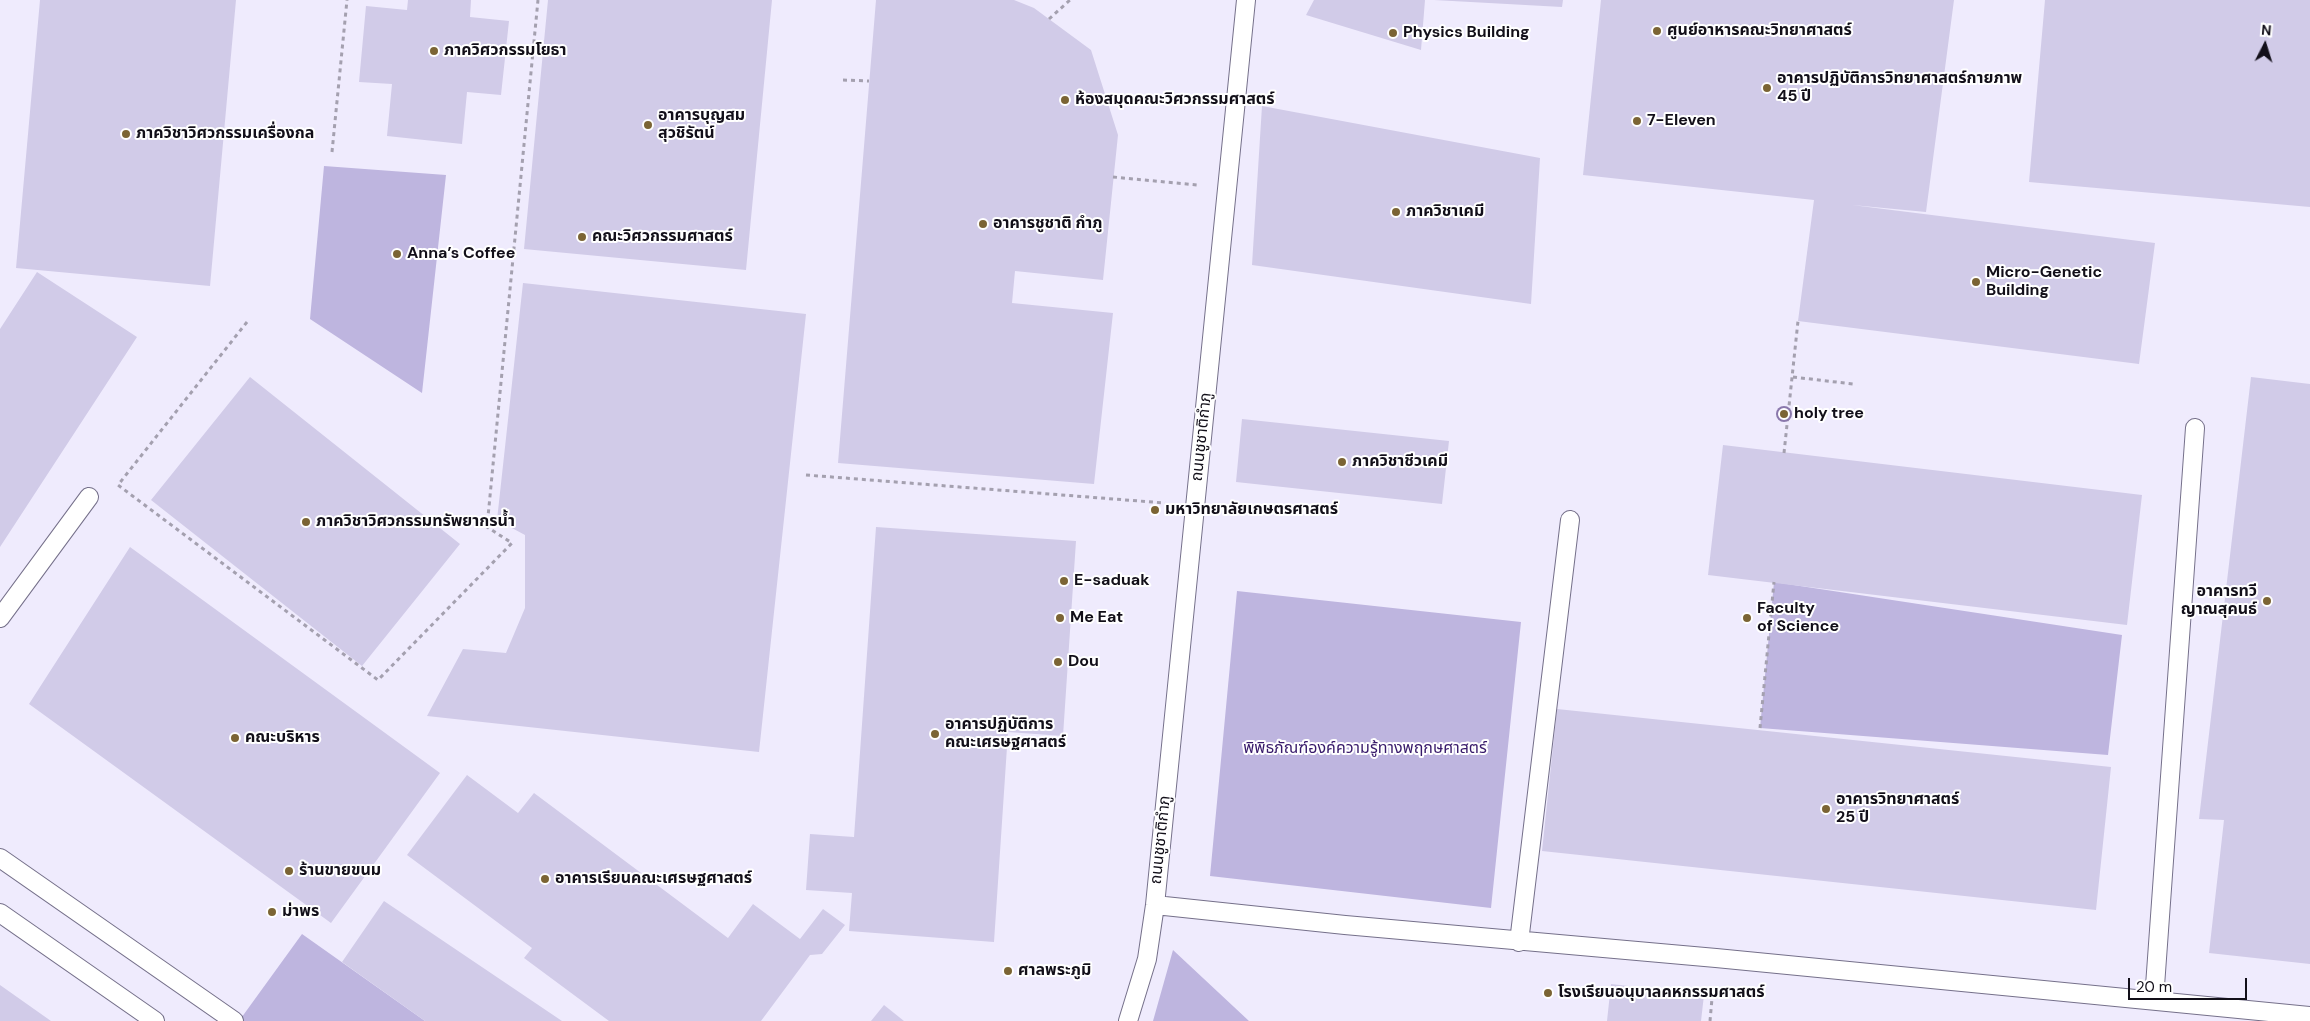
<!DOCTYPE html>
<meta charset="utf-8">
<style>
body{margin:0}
#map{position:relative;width:2310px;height:1021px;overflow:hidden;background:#efebfd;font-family:"DM Sans",sans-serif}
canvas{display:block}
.north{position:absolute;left:2240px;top:20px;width:50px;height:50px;-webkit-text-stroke:4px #fff;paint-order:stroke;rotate:5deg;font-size:14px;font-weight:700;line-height:20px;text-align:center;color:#120f19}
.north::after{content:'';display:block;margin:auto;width:18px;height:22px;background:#120f19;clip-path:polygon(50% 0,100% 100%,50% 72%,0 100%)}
.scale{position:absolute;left:2128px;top:978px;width:119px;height:22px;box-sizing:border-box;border:2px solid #120f19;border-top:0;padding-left:6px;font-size:15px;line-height:18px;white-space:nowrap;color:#120f19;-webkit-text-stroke:4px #fff;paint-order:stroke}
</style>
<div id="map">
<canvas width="2310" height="1021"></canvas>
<div class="north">N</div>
<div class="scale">20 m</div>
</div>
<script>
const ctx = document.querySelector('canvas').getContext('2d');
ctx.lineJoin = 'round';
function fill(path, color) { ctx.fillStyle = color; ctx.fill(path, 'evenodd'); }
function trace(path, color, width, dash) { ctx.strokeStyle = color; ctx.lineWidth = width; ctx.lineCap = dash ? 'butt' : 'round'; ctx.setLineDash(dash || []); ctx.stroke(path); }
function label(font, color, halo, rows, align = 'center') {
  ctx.font = font + ' "DM Sans","Noto Sans Thai",sans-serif'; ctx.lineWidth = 4; ctx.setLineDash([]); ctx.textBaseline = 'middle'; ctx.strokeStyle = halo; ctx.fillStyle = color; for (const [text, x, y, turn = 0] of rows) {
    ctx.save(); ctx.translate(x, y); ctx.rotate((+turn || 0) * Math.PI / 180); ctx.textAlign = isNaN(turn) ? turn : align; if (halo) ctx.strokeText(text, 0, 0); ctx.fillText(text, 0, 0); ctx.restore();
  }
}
const green = new Path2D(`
 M324 166 446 175 422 393 310 319Z
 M1774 582 2122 635 2108 755 1760 728Z
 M1237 591 1521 622 1491 908 1210 876Z
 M302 934 425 1021H239Z
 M1173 950 1249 1021H1153Z`);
const building = new Path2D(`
 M40 0H236L210 286 16 268Z
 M408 0H471L470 17 509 21 501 95 467 92 462 144 387 136 392 84 359 82 366 6 407 10Z
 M548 0H772L746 270 524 249Z
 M876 0H1014L1034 8 1091 50 1118 135 1103 280 1015 271 1012 303 1113 313 1094 484 838 463Z
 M1314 0H1425L1421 50 1306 15Z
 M1434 0H1563L1562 7Z
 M1601 0H1954L1926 212 1852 205 2155 243 2139 364 1798 321 1814 200 1583 175Z
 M2045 0H2310V207L2029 182Z
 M1262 106 1540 158 1531 304 1252 265Z
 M37 272 137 337 0 547V329Z
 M523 283 806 314 759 752 427 716 463 649 506 653 525 608V535L497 520Z
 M250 377 460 544 362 666 151 500Z
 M2251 377 2310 384V964L2209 953 2224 820 2199 819Z
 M1242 419 1449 441 1442 504 1236 482Z
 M1723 445 2142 495 2127 625 1708 575Z
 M876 527 1076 541 1063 736 1008 732 994 942 849 931 852 893 806 890 810 834 854 837Z
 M130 547 440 773 331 923 29 704Z
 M1557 709 2111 767 2096 910 1542 851Z
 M467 775 518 813 534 793 728 938 753 904 800 939 823 909 845 925 822 954 810 955 761 1021H609L524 958 532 948 407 855Z
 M384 901 562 1021H425L342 962Z
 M1611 984 1704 995 1701 1021H1607Z
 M0 985 51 1021H0Z
 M884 1005 904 1021H871Z`);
const path = new Path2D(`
 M1049 19 1070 0
 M843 80 869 81
 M332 152 347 0
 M1113 177 1197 185
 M247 322 118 485 378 680 512 543 487 527 538 0
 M1793 377 1853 384
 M1784 453 1798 321
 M806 475 1165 503
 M1760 728 1774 582
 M1710 1021 1713 987`);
const lane = new Path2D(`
 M0 618 89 497
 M0 858 234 1021
 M1155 905 1345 925 1716 958 2310 1016
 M0 913 155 1021
 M1519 942 1570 520
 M2154 1000 2195 428
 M1128 1021 1147 959 1155 905 1246 0`);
const trees = [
 [1784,414]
];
const markers = [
 [1657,31,5,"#7b6434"],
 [1393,33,5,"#7b6434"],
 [434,51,5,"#7b6434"],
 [1767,88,5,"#7b6434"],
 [1065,100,5,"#7b6434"],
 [1637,121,5,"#7b6434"],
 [648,125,5,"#7b6434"],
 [126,134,5,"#7b6434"],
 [1396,212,5,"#7b6434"],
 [983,224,5,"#7b6434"],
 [582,237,5,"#7b6434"],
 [397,254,5,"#7b6434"],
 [1976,282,5,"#7b6434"],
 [1784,414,5,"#7b6434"],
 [1342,462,5,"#7b6434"],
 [1155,510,5,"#7b6434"],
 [306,522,5,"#7b6434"],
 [1064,581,5,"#7b6434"],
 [2267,601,5,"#7b6434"],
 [1060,618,5,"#7b6434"],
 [1747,618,5,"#7b6434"],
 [1058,662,5,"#7b6434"],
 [935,734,5,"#7b6434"],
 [235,738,5,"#7b6434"],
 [1826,809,5,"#7b6434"],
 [289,871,5,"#7b6434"],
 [545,879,5,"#7b6434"],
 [272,912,5,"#7b6434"],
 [1008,971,5,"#7b6434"],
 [1548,993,5,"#7b6434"]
];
const poiNames = [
 ["ศูนย์อาหารคณะวิทยาศาสตร์",1667,31],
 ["Physics Building",1403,33],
 ["ภาควิศวกรรมโยธา",444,51],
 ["อาคารปฏิบัติการวิทยาศาสตร์กายภาพ",1777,79],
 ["45 ปี",1777,97],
 ["ห้องสมุดคณะวิศวกรรมศาสตร์",1075,100],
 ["อาคารบุญสม",658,116],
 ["สุวชิรัตน์",658,134],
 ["7-Eleven",1647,121],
 ["ภาควิชาวิศวกรรมเครื่องกล",136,134],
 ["ภาควิชาเคมี",1406,212],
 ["อาคารชูชาติ กำภู",993,224],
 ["คณะวิศวกรรมศาสตร์",592,237],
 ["Anna’s Coffee",407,254],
 ["Micro-Genetic",1986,273],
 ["Building",1986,291],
 ["holy tree",1794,414],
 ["ภาควิชาชีวเคมี",1352,462],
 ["มหาวิทยาลัยเกษตรศาสตร์",1165,510],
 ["ภาควิชาวิศวกรรมทรัพยากรน้ำ",316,522],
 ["E-saduak",1074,581],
 ["อาคารทวี",2257,592,"right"],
 ["ญาณสุคนธ์",2257,610,"right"],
 ["Faculty",1757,609],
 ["of Science",1757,627],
 ["Me Eat",1070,618],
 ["Dou",1068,662],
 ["อาคารปฏิบัติการ",945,725],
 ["คณะเศรษฐศาสตร์",945,743],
 ["คณะบริหาร",245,738],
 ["อาคารวิทยาศาสตร์",1836,800],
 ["25 ปี",1836,818],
 ["ร้านขายขนม",299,871],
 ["อาคารเรียนคณะเศรษฐศาสตร์",555,879],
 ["ม่าพร",282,912],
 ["ศาลพระภูมิ",1018,971],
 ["โรงเรียนอนุบาลคหกรรมศาสตร์",1558,993]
];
const streetNames = [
 ["ถนนชูชาติกำภู",1202,437,-84],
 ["ถนนชูชาติกำภู",1161,840,-84]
];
const parkNames = [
 ["พิพิธภัณฑ์องค์ความรู้ทางพฤกษศาสตร์",1365,749]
];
fill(green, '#beb5df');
fill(building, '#d1cbe8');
trace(lane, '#75708a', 20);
trace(path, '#a4a0af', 3, [4, 4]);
trace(lane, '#fff', 18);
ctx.fillStyle = '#8a78ac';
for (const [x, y] of trees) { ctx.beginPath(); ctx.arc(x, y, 8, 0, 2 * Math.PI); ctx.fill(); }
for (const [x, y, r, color] of markers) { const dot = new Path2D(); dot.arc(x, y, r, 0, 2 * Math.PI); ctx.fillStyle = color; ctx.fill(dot); trace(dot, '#fff', 2); }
label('bold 16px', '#120f19', '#fff', poiNames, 'left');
label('16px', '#120f19', '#fff', streetNames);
label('16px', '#37196a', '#fff', parkNames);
</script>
